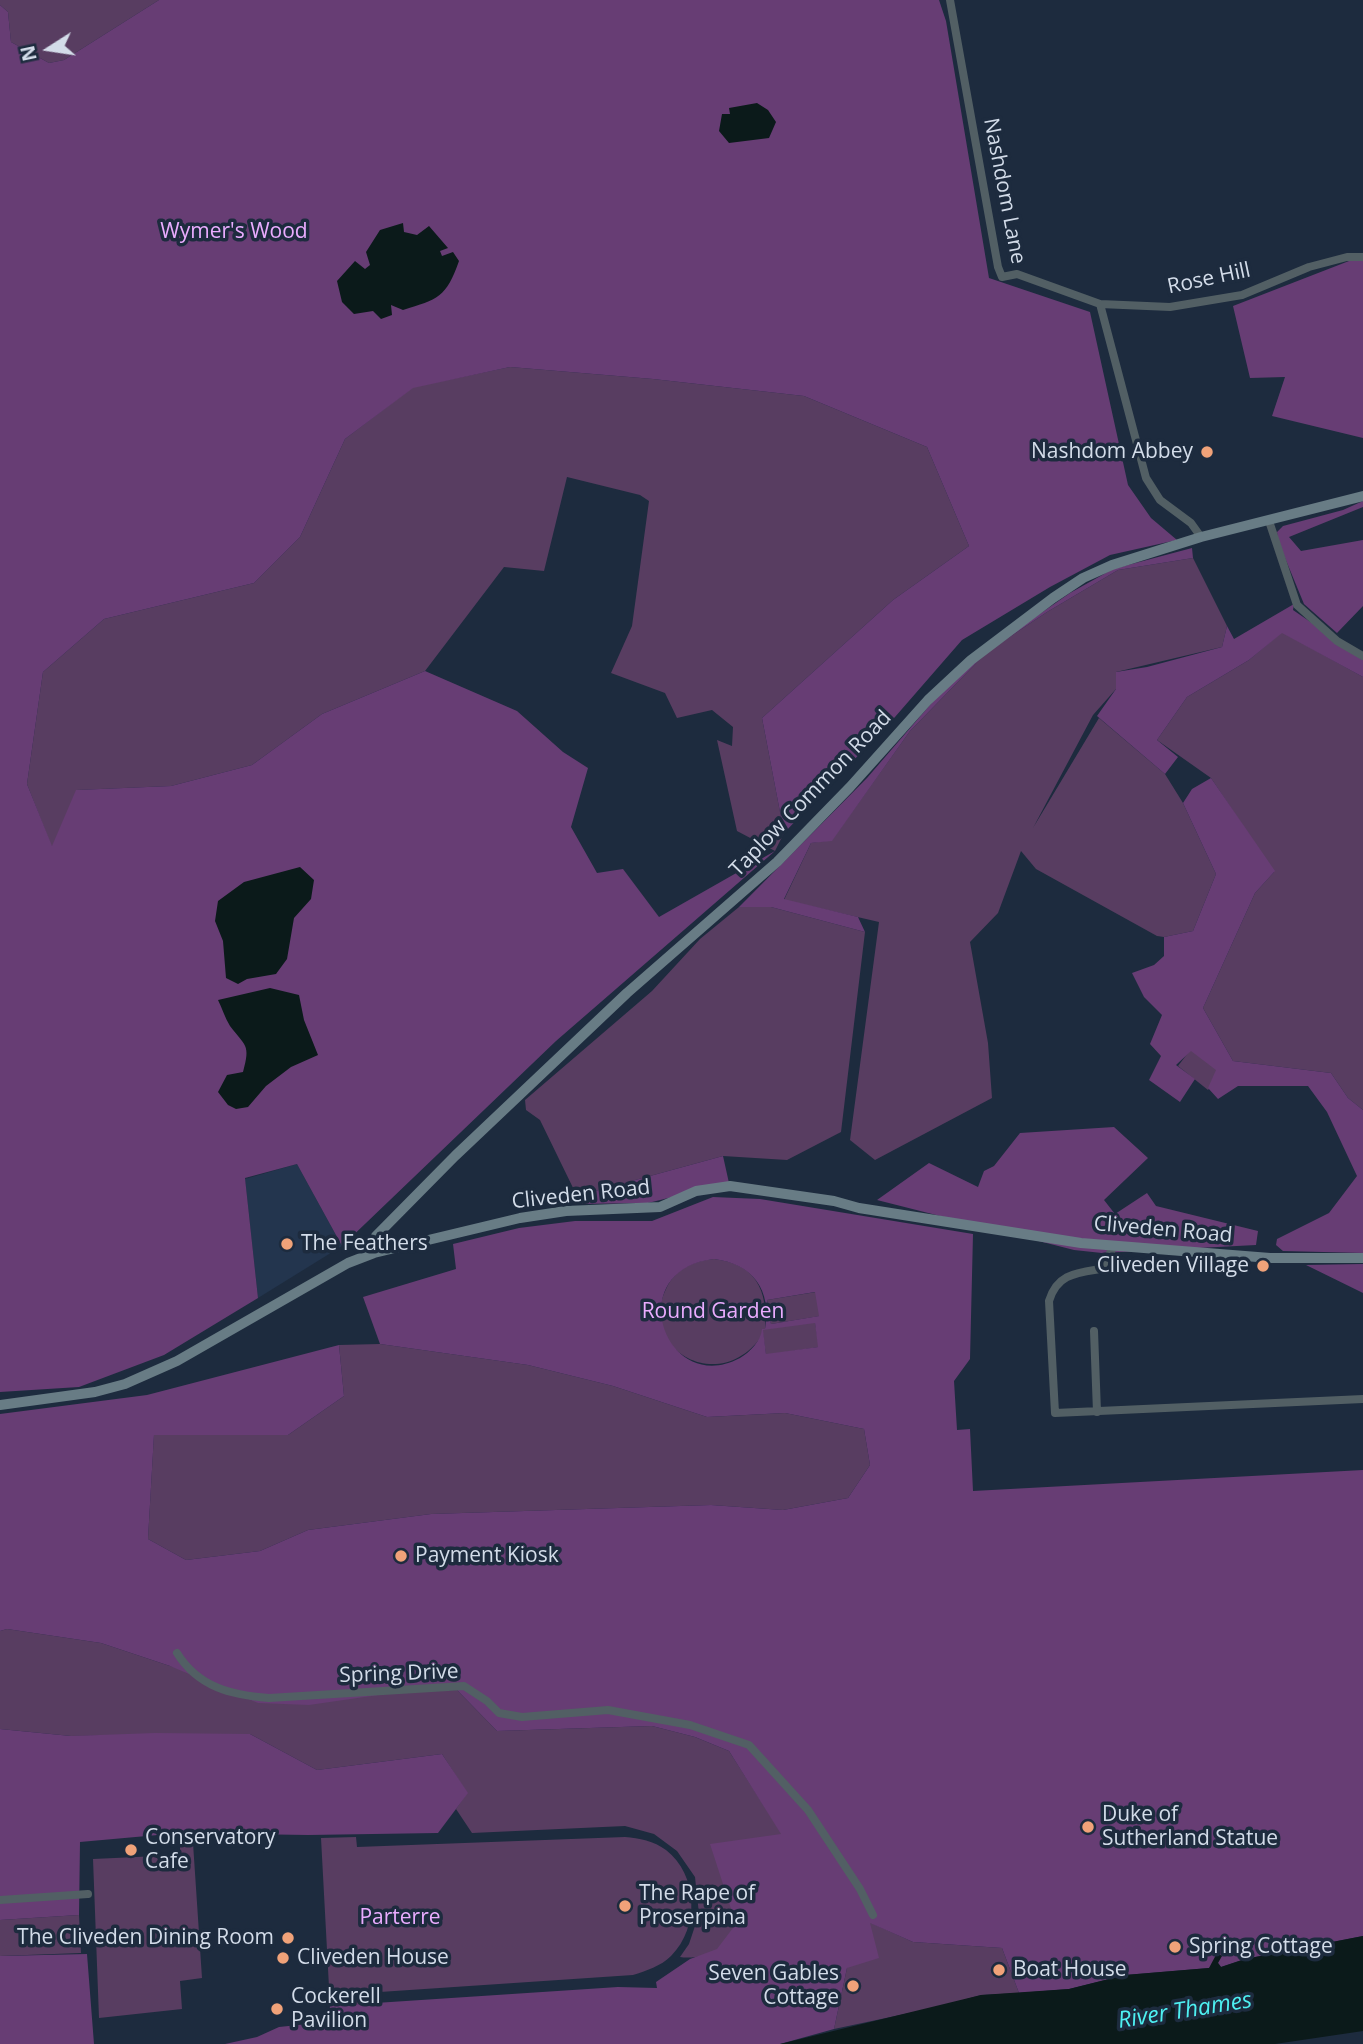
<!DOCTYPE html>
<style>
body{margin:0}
#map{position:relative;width:1363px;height:2044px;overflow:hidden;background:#1d2b3e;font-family:"Open Sans",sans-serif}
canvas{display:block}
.north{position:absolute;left:14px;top:14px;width:70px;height:70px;-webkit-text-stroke:5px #1d2b3e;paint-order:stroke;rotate:258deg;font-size:19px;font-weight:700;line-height:28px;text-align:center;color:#d3dce9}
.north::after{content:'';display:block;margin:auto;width:24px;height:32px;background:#d3dce9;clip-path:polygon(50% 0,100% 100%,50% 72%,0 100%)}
</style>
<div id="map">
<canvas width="1363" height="2044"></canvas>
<div class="north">N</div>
</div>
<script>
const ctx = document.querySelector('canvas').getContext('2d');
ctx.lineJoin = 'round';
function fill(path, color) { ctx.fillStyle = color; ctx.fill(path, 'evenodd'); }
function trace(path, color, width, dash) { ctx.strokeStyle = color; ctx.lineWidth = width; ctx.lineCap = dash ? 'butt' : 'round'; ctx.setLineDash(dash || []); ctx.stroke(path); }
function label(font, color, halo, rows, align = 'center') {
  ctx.font = font + ' "Open Sans",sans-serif'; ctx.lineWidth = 7; ctx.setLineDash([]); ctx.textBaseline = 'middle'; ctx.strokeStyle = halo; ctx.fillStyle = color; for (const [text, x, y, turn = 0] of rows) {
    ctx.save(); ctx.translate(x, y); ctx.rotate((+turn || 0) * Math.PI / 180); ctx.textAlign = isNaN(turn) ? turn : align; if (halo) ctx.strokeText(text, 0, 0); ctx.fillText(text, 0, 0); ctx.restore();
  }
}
const built = new Path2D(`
 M297 1164 342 1246 258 1298 245 1179Z`);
const green = new Path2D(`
 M0 0H159L64 60 49 63 11 42 8 12 0 5Z
 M510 367 653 379 804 396 927 447 969 546 893 600 762 718 784 833 775 851 737 831 717 740 732 746 733 727 712 710 677 718 665 693 611 673 632 626 649 501 640 495 567 477 544 571 504 567 425 671 322 714 252 765 171 786 77 790 52 848 27 784 43 672 104 619 254 583 300 537 345 439 413 387Z
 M1193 558 1227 626 1222 647 1116 672V689L1093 715 1033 828 1099 718 1165 774 1183 803 1216 874 1193 931 1164 937 1157 936 1036 869 1021 851 998 913 970 942 988 1043 992 1098 875 1160 850 1140 879 922 784 900 811 843 832 840 910 731 987 652 1047 612 1118 570Z
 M1282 632 1363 677V1110L1348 1098 1331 1073 1233 1061 1203 1008 1255 893 1274 872 1211 778 1157 740 1187 697 1249 660Z
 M739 907H771L865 932 841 1132 787 1160 723 1156 577 1196 540 1120 526 1110 525 1100 652 991 700 939Z
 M1191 1049 1222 1073 1208 1090 1178 1066Z
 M714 1259C756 1264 768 1290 765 1329L815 1322 819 1347 766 1355 763 1334C721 1398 637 1349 666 1289 675 1269 693 1261 714 1259Z
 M816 1292 820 1316 771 1324 767 1300Z
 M380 1344 528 1365 613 1386 707 1417 785 1413 864 1429 870 1465 848 1498 783 1510 711 1505 431 1514 308 1530 260 1551 186 1560 148 1539 154 1434 288 1435 344 1396 339 1345Z
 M7 1629 101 1643 170 1666 399 1692 457 1690 497 1731 652 1726 695 1737 729 1751 782 1834C770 1858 735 1937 717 1950 708 1956 691 1959 680 1957L689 1944 699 1914 695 1877 677 1851 654 1834 625 1826 472 1833 456 1809 467 1793 442 1754 317 1770 250 1734 71 1736 0 1729V1631Z
 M356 1837 357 1847 625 1837C639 1838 654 1841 666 1850 698 1875 700 1927 671 1956 661 1966 646 1971 633 1975L365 1993V2004L330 2006 321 1838Z
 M180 1838 193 1843 202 1978 180 1981 182 2009 99 2018 93 1859 180 1855Z
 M79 1915 81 1953 0 1956V1920Z
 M869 1922 913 1942 1002 1948 1019 1993 981 1995 938 2007 834 2029 847 1968Z`);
const forest = new Path2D(`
 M159 0H939L946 21 989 278 1090 312 1128 485 1151 518 1177 540 1110 555 1050 587 962 640 895 717 784 833 762 718 893 600 969 546 927 447 804 396 653 379 510 367 413 388 345 439 300 537 254 583 104 619 43 672 27 784 52 846 76 790 171 786 252 765 322 714 425 671 517 711 563 752 588 768 571 827 597 873 623 869 659 917 775 851 556 1041 342 1246 297 1164 245 1178 258 1298 164 1355 79 1387 0 1392V5L8 12 11 42 49 63 64 60Z
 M1349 261H1363V438L1272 416 1285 377 1250 378 1233 306Z
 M1363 501V507L1289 537 1301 551 1363 540V606L1337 633 1304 604 1278 541 1277 532 1283 526 1343 510Z
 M1192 548 1193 558 1118 570 1047 612 987 652 910 731 832 841 811 843 784 899 858 917 865 932 771 907H739L867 778 942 691 982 654 1070 593 1113 569Z
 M1294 604 1293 610 1363 658V677L1282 633 1249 660 1187 697 1157 740 1178 757 1165 774 1097 716 1116 689V672L1147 667 1222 647 1227 626 1234 639Z
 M1211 778 1275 871 1255 893 1203 1008 1233 1061 1331 1073 1348 1098 1363 1110V1253L1283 1251 1276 1245 1277 1239 1329 1213 1357 1176 1327 1112 1308 1086H1238L1218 1099 1208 1088 1216 1070 1191 1051 1176 1065 1195 1079 1180 1102 1149 1080 1161 1056 1150 1044 1162 1015 1144 997 1132 973 1154 965 1164 956V937L1193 931 1216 874 1183 803 1192 789Z
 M1114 1127 1148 1158 1104 1200 1115 1214 1147 1193 1156 1206 1258 1231 1256 1245 1102 1253 1074 1250 877 1200 929 1163 978 1187 984 1171 994 1166 1020 1133Z
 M723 1156 729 1183 648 1203 577 1204V1196Z
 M713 1197 760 1199 973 1234 970 1359 954 1381 957 1430 970 1429 973 1491 1363 1470V1936L1245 1959 1221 1967 1218 1963 1209 1968 1125 1975 1069 1989 1019 1993 1002 1948 913 1942 870 1923 879 1958 847 1968 834 2029 780 2044H225L257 2037 279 2027 327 2022 330 2006 618 1987 657 1988 656 1982 690 1959 717 1949 736 1924 710 1844 781 1834 729 1751 695 1737 652 1726 497 1731 457 1690 399 1692 309 1705 258 1703 170 1666 101 1643 7 1629 0 1631V1414L147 1395 339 1345 344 1396 288 1435H154L148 1539 186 1560 260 1551 308 1530 431 1514 711 1505 783 1510 848 1498 870 1465 864 1429 785 1413 707 1417 613 1386 528 1365 380 1344 363 1297 456 1269 453 1244 519 1228 575 1221H652ZM714 1259C753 1264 772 1290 765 1329H762C761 1341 750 1352 740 1358 666 1398 620 1270 714 1259ZM815 1292 819 1316 771 1324 767 1300ZM815 1323 818 1347 766 1354 763 1330Z
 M1363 1264V1293L1306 1265Z
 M0 1729 71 1736 155 1733 250 1734 317 1770 442 1754 468 1793 438 1833 308 1835 180 1833 80 1842 79 1915 0 1920Z
 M87 1954 94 2044H0V1956Z`);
const water = new Path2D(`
 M757 103 768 110 776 122 769 138 729 143 719 131 722 114H730L729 108Z
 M403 223 404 232 417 235 429 226 448 248 440 251 442 256 453 252 459 261C446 298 438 299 403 310L391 305 392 315 381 319 373 311 354 314 342 302 337 281 355 261 365 269 370 265 366 252 380 230Z
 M300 867 314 880 311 899 294 918 287 959 276 974 247 979 238 984 226 978 223 941 215 921 218 901 244 882Z
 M270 988 299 995 304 1020 318 1055 291 1067 266 1086 248 1107 236 1109 228 1105 218 1092 227 1075 243 1072C251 1044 245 1046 230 1026 225 1018 222 1008 218 1000Z
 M1363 1936V2031L1275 2044H780L981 1995 1069 1989 1125 1975 1209 1968 1217 1953 1222 1956 1218 1963 1221 1967 1245 1959Z`);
const street = new Path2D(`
 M950 0 998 267 1002 277 1017 274 1100 304 1146 478 1160 500 1191 523 1201 537
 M1100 304 1170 307 1242 295 1309 267 1347 257H1363
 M1269 521 1297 605 1337 641 1363 656
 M1114 1246 1101 1269C1076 1273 1057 1274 1049 1301L1055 1413 1363 1399
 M1094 1331 1097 1412
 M177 1653C198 1687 231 1695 269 1698L464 1686 487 1701 499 1713 522 1717 608 1710 690 1725 749 1745 808 1810 860 1889 873 1915
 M0 1900 88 1894`);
const secondary = new Path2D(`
 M374 1253 376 1236 455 1156 627 993 777 862 850 787 928 700 971 660 1053 598 1083 578 1112 565 1201 537 1363 496
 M0 1405 95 1392 125 1384 177 1361 348 1263 374 1253 520 1218 566 1211 660 1207 696 1191 730 1186 834 1201 859 1208 1081 1243 1270 1258H1363`);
const markers = [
 [1207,452,7,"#f0a279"],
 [287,1244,7,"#f0a279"],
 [1263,1266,7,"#f0a279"],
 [401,1556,7,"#f0a279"],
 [1088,1827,7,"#f0a279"],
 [131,1850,7,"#f0a279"],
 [625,1906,7,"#f0a279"],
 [288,1938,7,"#f0a279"],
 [1175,1947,7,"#f0a279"],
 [283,1958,7,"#f0a279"],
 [999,1970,7,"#f0a279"],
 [853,1986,7,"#f0a279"],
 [277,2009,7,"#f0a279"]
];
const streetNames = [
 ["Nashdom Lane",1004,191,79],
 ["Rose Hill",1209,279,-12],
 ["Taplow Common Road",811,794,-46],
 ["Cliveden Road",581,1195,-6],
 ["Cliveden Road",1163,1230,5],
 ["Spring Drive",399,1674,-2]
];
const parkNames = [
 ["Wymer's Wood",234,232],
 ["Round Garden",713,1312],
 ["Parterre",400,1918]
];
const poiNames = [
 ["Nashdom Abbey",1193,452,"right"],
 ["The Feathers",301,1244],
 ["Cliveden Village",1249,1266,"right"],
 ["Payment Kiosk",415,1556],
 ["Duke of",1102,1815],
 ["Sutherland Statue",1102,1839],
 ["Conservatory",145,1838],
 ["Cafe",145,1862],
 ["The Rape of",639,1894],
 ["Proserpina",639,1918],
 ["The Cliveden Dining Room",274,1938,"right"],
 ["Spring Cottage",1189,1947],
 ["Cliveden House",297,1958],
 ["Boat House",1013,1970],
 ["Seven Gables",839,1974,"right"],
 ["Cottage",839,1998,"right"],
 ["Cockerell",291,1997],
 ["Pavilion",291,2021]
];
const waterNames = [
 ["River Thames",1185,2011,-9]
];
fill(built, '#23354e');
fill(green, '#583d61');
fill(forest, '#673d74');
fill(water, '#0b1a1a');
trace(street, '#525f64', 8);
trace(secondary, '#687c85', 10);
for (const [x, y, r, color] of markers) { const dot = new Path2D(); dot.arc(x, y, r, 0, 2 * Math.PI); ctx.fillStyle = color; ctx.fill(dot); trace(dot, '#1d2b3e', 2.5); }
label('21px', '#d3dce9', '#1d2b3e', streetNames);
label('21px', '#eaacff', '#1d2b3e', parkNames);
label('21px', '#d3dce9', '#1d2b3e', poiNames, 'left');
label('italic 23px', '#4ef0f2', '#1d2b3e', waterNames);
</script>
